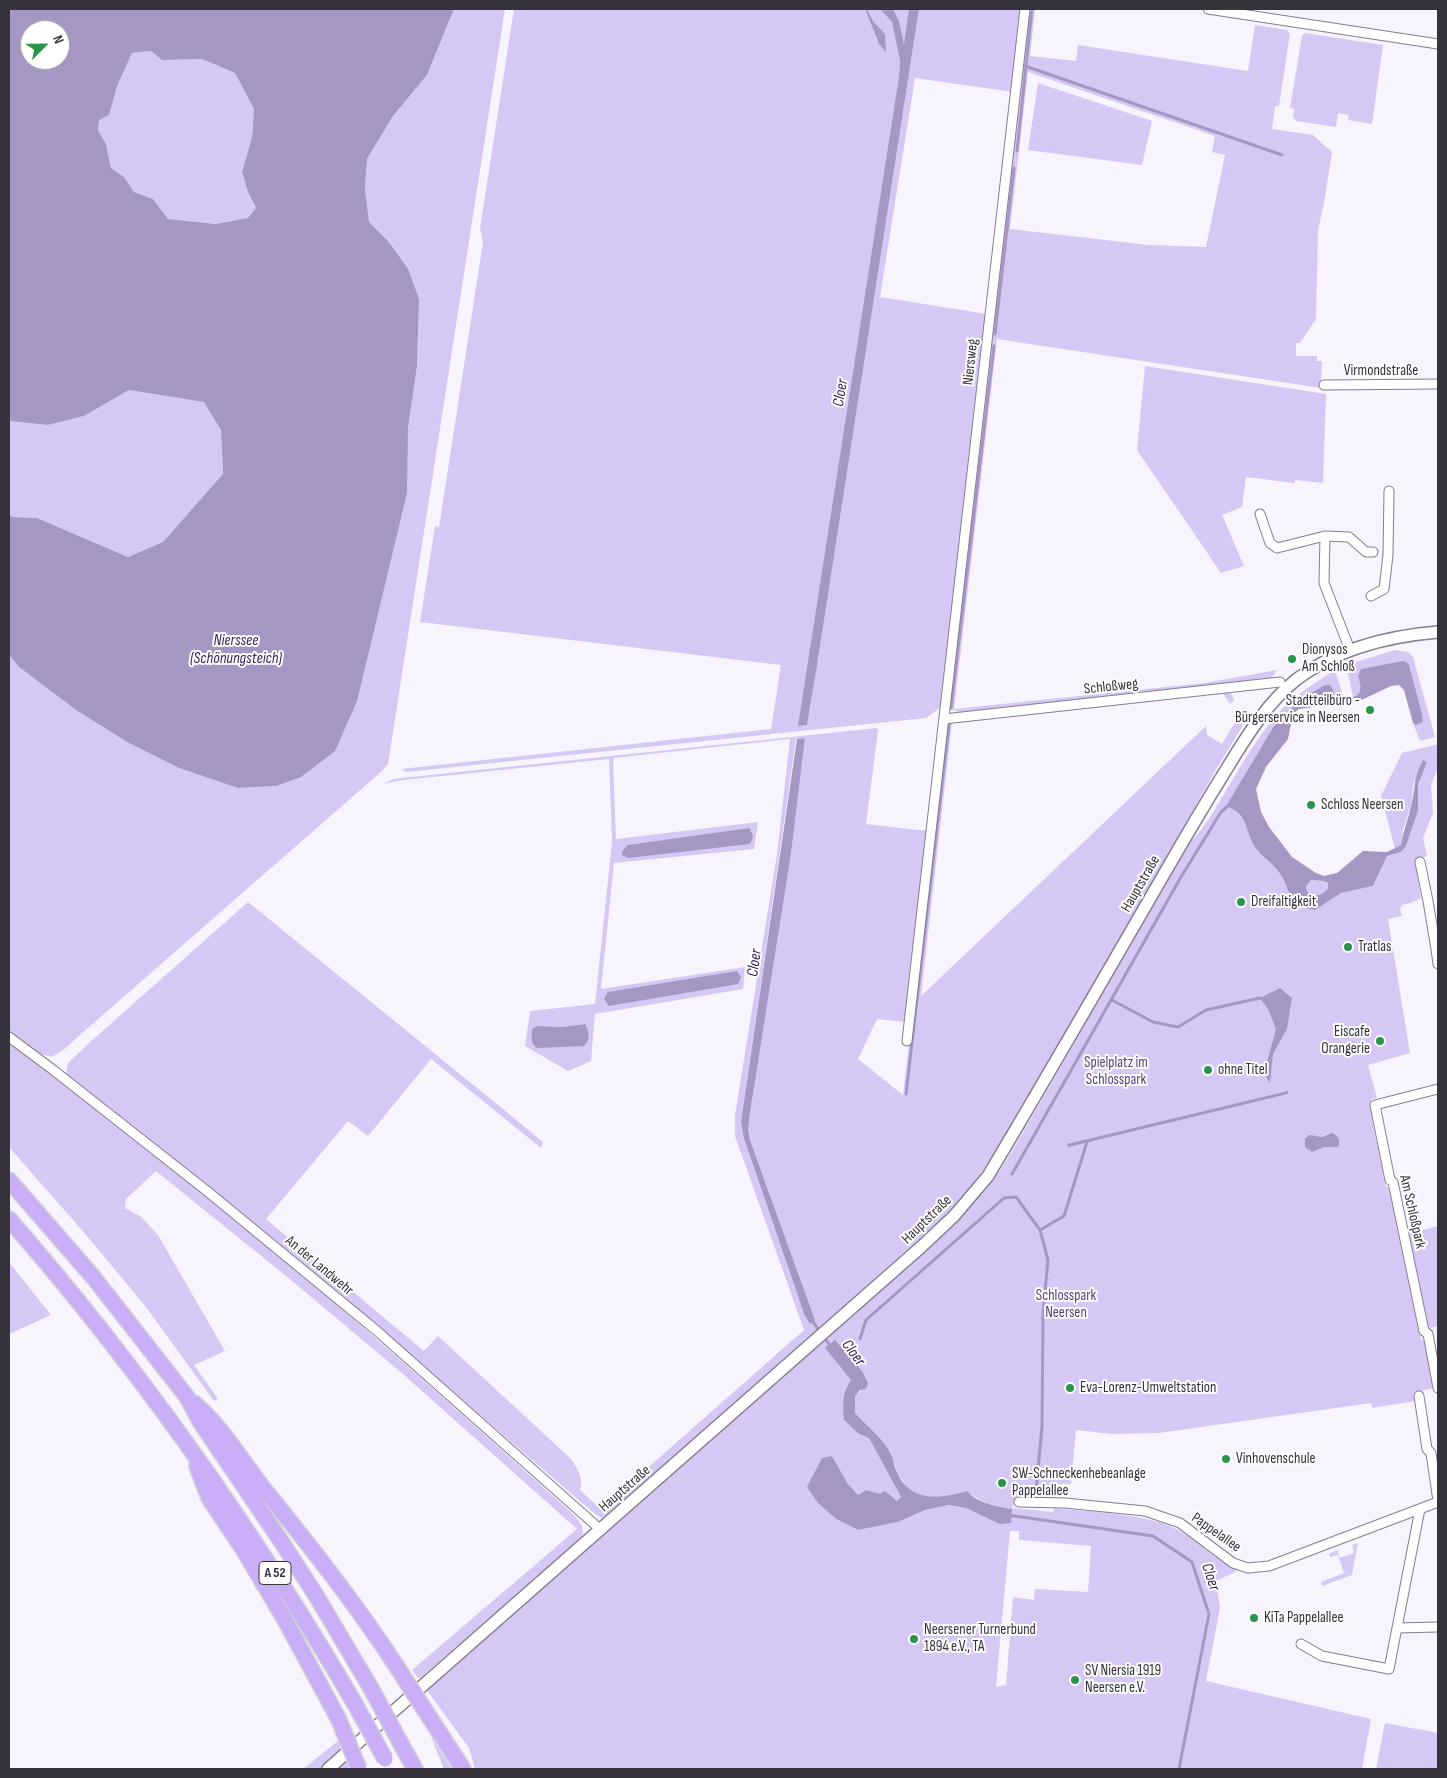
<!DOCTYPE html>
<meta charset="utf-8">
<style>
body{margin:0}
#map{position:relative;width:1447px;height:1778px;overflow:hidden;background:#f7f4fe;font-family:"Sofia Sans Condensed",sans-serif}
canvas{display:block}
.frame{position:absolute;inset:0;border:10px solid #35323b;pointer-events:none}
.north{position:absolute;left:20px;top:20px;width:50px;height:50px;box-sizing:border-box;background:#fff;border:1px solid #aeadb1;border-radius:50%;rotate:67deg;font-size:14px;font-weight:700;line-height:20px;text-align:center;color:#35323b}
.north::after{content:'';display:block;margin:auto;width:18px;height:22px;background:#2b944b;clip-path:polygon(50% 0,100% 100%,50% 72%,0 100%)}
</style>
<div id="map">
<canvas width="1447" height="1778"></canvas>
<div class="frame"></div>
<div class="north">N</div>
</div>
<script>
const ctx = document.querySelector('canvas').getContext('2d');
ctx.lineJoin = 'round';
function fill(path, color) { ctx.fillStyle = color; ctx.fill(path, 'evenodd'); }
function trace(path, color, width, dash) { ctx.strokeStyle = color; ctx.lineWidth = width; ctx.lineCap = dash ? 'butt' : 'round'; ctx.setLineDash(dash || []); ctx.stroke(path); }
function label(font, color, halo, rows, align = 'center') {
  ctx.font = font + ' "Sofia Sans Condensed",sans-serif'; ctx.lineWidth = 4; ctx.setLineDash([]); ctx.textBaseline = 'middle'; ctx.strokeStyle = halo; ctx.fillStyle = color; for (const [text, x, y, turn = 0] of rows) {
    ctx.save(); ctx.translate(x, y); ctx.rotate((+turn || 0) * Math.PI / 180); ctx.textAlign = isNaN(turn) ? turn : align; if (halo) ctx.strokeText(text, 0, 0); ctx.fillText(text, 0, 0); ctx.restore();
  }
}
const green = new Path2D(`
 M454 9H505L388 764 382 771 81 1034C73 1041 63 1052 53 1056 41 1059 18 1038 9 1031V655L19 667 76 710 127 742 179 768 238 788 276 786 408 428 417 366 419 299 408 267 388 241 369 222 365 189 367 159 393 116 427 75Z
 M514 9H865L879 44 885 34 873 21 867 9H880L892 22 900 61 899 76 799 726 807 725 816 672 919 9H1022L1013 92 915 78 880 297 987 314 941 707 926 718 406 772 401 769 771 729 781 665 420 622 435 526 439 527 483 242 480 228Z
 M893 9H909L904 46 899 21Z
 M1029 9H1035L1030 56 1076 61 1078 45 1248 71 1255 25 1287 30 1290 34 1279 106H1275L1272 129 1313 135 1332 152 1324 203 1318 230 1316 319 1300 343H1296V356H1317V361H1322L1321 388 997 339 954 709 1204 683 1277 670 1271 679 962 714 954 710H948ZM1028 72 1215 136 1212 152 1225 155 1206 247 1149 245 1010 229Z
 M1305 33 1383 45 1372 124 1348 120 1349 115 1338 113 1336 127 1296 121 1293 116 1294 109 1290 108 1302 36Z
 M151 51 162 60 202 59 235 73 254 109 252 137 242 172 248 192 256 208 249 218 217 224 168 219 153 199 134 192 124 177 111 168 106 144 98 130 99 119 109 114 117 88 132 53Z
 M1038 83 1152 121 1142 165 1028 150Z
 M1145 366 1326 394 1323 483 1295 480V483L1246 477 1242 507 1222 515 1244 566 1221 573 1137 450Z
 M129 390 205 402 221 430 223 475 163 542 128 557 37 518 12 517 9 514V421L48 425 84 416Z
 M1395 650 1408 652 1413 657 1435 737 1420 741 1413 723 1417 725 1402 661 1361 669 1358 676C1360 684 1364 694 1353 697L1346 665Z
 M1335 670 1344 699 1335 698 1333 690 1301 699 1262 748 1228 804 1230 808C1247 814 1246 832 1254 846 1260 855 1271 862 1278 871 1286 880 1289 895 1294 906L1315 910 1341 893 1373 886 1387 856 1401 852 1406 846 1418 811V784L1414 781 1411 805 1403 830 1401 845 1395 849 1381 796 1402 753 1438 744V768L1431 784 1433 813 1423 838 1427 856 1415 860 1421 898 1411 903 1402 905 1400 910 1402 916 1388 919 1410 1053 1368 1065 1377 1098 1371 1099 1375 1116 1372 1120 1386 1186 1390 1189 1421 1339 1425 1342 1434 1385 1431 1389 1414 1392 1415 1401 1372 1408 1371 1403 1159 1433 1112 1434 1076 1430 1071 1484H1057L1055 1488 1054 1499 1016 1497 1012 1508 1053 1512 1054 1508C1088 1512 1141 1513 1172 1527 1196 1538 1213 1560 1237 1569L1235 1572 1216 1581 1220 1608 1206 1681 1371 1719 1362 1769H475L469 1748 426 1689 948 1230 975 1201 1000 1171 1022 1134 1191 841C1204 828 1213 813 1222 797 1238 771 1253 744 1272 720 1290 698 1313 684 1335 670ZM1328 1134 1330 1147H1305V1137L1315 1136 1322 1137ZM835 1341 862 1371 868 1383 855 1397V1413L876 1434 891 1453 898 1474 909 1490 918 1495 939 1498 970 1494 988 1504 1012 1509 966 1508 949 1505 925 1510 898 1522 858 1530 836 1519 818 1503 832 1456 848 1484 858 1495 866 1490 898 1501 901 1497 869 1438 859 1434 847 1386 851 1380 826 1349ZM1010 1531H1019V1540L1091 1546 1088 1592 1035 1589 1034 1600 1013 1597 1006 1685 996 1687Z
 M1224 692 1231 693 1234 700 1230 704 1223 693 952 722 921 996 1206 726 1207 735 1222 744 1238 717 1243 722 1242 727 1217 768 1014 1125 971 1188 943 1218 607 1515 602 1518 595 1514 416 1360 259 1228 66 1074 68 1063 89 1043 248 902 514 1118 543 1142 541 1148 431 1059 368 1136 348 1121 266 1219 424 1351 438 1336 570 1458C577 1468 584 1477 580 1490L601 1509 804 1330 735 1136V1115L777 854 790 739 613 758 616 839 758 822 754 849 614 863 601 989 745 967 743 989 595 1014 591 1061 568 1071 525 1046 530 1011 595 1004 612 842 609 759 403 780 383 784 393 779 877 728 878 730 866 824 927 831 905 1022 877 1019 858 1059 903 1095 947 722ZM805 738 791 854 750 1113 748 1129 750 1140 815 1320 798 1296 744 1140 741 1122 796 739ZM750 829 752 832 622 852 627 845ZM585 1024 531 1038 538 1026 562 1027Z
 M1311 880 1324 881 1328 883V888C1323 896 1314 898 1307 891L1306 886Z
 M9 1044C209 1188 394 1352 576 1517L582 1526 583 1534 580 1539 419 1679 412 1670 577 1529 404 1375 291 1280 156 1171 126 1199 125 1208 140 1216 158 1235 225 1351 194 1365 218 1399 214 1401 146 1307 87 1236 9 1147Z
 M1438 1226V1326L1430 1328 1427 1326 1408 1234Z
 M9 1262 51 1315 9 1334Z
 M1358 1543 1352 1575 1322 1586 1321 1582 1344 1573 1338 1555 1330 1557 1329 1554 1337 1550 1340 1558 1354 1553 1352 1545Z
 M1385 1723 1438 1733V1769H1376Z
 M431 1737 452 1769H444Z
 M338 1741 349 1769H303Z`);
const water = new Path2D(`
 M9 9H454L427 75 393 116 367 159 365 189 369 222 388 241 408 268 419 299 417 366 408 428 407 493 357 701 335 751 301 777 276 786 238 788 179 768 127 742 76 710 19 667 9 655V514L12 517 37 518 128 557 163 542 223 474 221 430 204 402 129 390 84 416 48 425 9 421ZM30 30H60V60H30ZM151 51 162 60 202 59 235 73 254 109 252 137 242 172 248 192 256 208 248 218 216 224 168 219 153 199 134 192 124 177 111 168 106 144 98 130 99 120 109 115 117 87 132 53Z
 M865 9H867L873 21 885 34 886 52 879 44Z
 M880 9H893L899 21 904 44 909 9H919L816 672 807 725 798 726 899 76 900 61 892 22Z
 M1402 661 1406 662 1409 665 1422 714 1423 722 1416 725 1413 723 1404 690 1399 685 1391 686 1355 703 1353 697C1364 694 1360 684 1358 676L1361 669Z
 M1325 685H1330L1333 690 1335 698 1344 699 1346 706 1327 705 1299 709 1293 714 1288 739 1266 767 1256 789 1261 812 1269 827 1292 857 1316 873 1324 876 1337 873 1363 851 1387 852 1401 845C1403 832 1408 820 1411 806 1416 788 1413 778 1423 760L1427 762 1418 784V811L1406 846 1401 852 1387 856 1373 886 1341 893 1315 910 1294 906C1289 895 1286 880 1278 871 1271 862 1260 855 1254 846 1246 832 1247 814 1230 808L1228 803 1274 726 1301 699ZM1311 880 1324 881 1328 883V888C1323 896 1313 898 1307 891L1306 886Z
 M805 738 791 854 750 1113 748 1129 750 1140 815 1320 810 1324 804 1314 798 1296 744 1139 741 1122 797 739Z
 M750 828 753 837 750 844 628 858 622 855V852L627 845Z
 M737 971 741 977 738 984 609 1006 604 999 608 992Z
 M1280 988 1292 998 1287 1029 1273 1054 1270 1083 1264 1073 1276 1029 1268 1009 1260 998Z
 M585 1024C589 1031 591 1040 584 1046L537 1048C530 1043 531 1036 533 1028L538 1026 562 1027Z
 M1288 1091V1094L1068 1147 1067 1144Z
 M1332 1133C1338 1136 1341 1140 1338 1147H1324L1312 1152 1305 1147V1138L1310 1135 1322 1137Z
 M835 1340 862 1371 868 1383 866 1389 860 1390 855 1397V1413C867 1426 883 1438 891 1454 894 1460 894 1467 897 1472 910 1503 941 1499 967 1491 979 1504 996 1506 1012 1509L1011 1523 1000 1524 966 1508 949 1505 925 1510 898 1522 858 1530 836 1519 818 1503 807 1487 822 1458 832 1456 848 1484 858 1495 866 1490 880 1494 885 1491 897 1501 901 1497 869 1438 859 1434 844 1420C843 1405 842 1392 851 1380L825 1348Z`);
const stream = new Path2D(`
 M1025 66 1282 155
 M1017 151 1032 9
 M995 334 1014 168
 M951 708 994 346
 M1112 1000 1153 1022 1178 1027 1206 1010 1260 998
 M906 1094 949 725
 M1012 1174 1181 877 1221 812 1229 805
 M1040 1230 1064 1216 1087 1142
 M812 1320 820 1332
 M824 1337 832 1348
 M860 1339 866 1320 1004 1198 1016 1197 1040 1230 1048 1260 1043 1313 1042 1426 1036 1492
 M1008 1515 1153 1536 1192 1562 1209 1614 1179 1769`);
const minor = new Path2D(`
 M1208 9 1438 44
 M1324 385 1438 384
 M1260 514 1270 543 1277 548 1325 536 1324 583 1350 650
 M1325 536 1349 537 1366 552H1373
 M1371 596 1384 589 1388 555 1389 491
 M944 719 1280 682
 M1420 862 1428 901 1436 949
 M1438 948 1436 949 1438 964
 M9 1037 52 1069 207 1191 377 1331 601 1530
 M907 1041 1025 9
 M1438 1089 1375 1105 1390 1180 1393 1182 1424 1331 1428 1334 1438 1388
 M1419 1396 1427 1449 1431 1453 1438 1501
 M1019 1502 1065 1503 1145 1511 1180 1523 1233 1563 1248 1568 1269 1566 1438 1502
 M1397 1628 1438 1627
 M1301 1644 1322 1656 1389 1669 1420 1509`);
const tertiary = new Path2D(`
 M328 1769 921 1247 954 1216 988 1176C1049 1074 1108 971 1167 869 1187 834 1208 799 1229 765 1248 734 1268 702 1297 679 1337 649 1389 636 1438 632`);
const motorway = new Path2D(`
 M9 1180 94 1278 187 1397 201 1423 281 1541 317 1597 372 1690
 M9 1219C140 1369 254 1531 355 1704
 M194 1403C221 1426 241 1459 263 1488 310 1546 356 1604 397 1667
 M197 1466 209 1498 243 1549 285 1620 338 1718
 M430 1718 463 1769
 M401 1744 415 1769`);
const motorwayBridge = new Path2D(`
 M397 1667 430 1718
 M372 1690 401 1744
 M355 1704 385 1759
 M338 1718 359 1769`);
const markers = [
 [1292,659,5,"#2b944b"],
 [1370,710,5,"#2b944b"],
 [1311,805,5,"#2b944b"],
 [1241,902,5,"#2b944b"],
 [1348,947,5,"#2b944b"],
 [1380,1041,5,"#2b944b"],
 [1208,1070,5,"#2b944b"],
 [1070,1388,5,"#2b944b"],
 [1226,1459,5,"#2b944b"],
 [1002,1483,5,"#2b944b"],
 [1254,1618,5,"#2b944b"],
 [914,1639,5,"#2b944b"],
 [1075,1680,5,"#2b944b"]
];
const shields = [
 [275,1573,32]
];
const shieldNames = [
 ["A 52",275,1573]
];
const streetNames = [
 ["Niersweg",971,362,-84],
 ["Virmondstraße",1381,371],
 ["Schloßweg",1111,687,-6],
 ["Hauptstraße",1141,884,-60],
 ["Am Schloßpark",1412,1212,77],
 ["Hauptstraße",927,1220,-44],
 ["An der Landwehr",319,1266,40],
 ["Hauptstraße",625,1489,-41],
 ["Pappelallee",1216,1533,35]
];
const poiNames = [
 ["Dionysos",1302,650],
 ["Am Schloß",1302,667],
 ["Stadtteilbüro -",1360,701,"right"],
 ["Bürgerservice in Neersen",1360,718,"right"],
 ["Schloss Neersen",1321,805],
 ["Dreifaltigkeit",1251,902],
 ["Tratlas",1358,947],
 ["Eiscafe",1370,1032,"right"],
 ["Orangerie",1370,1049,"right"],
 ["ohne Titel",1218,1070],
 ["Eva-Lorenz-Umweltstation",1080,1388],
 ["Vinhovenschule",1236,1459],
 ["SW-Schneckenhebeanlage",1012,1474],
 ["Pappelallee",1012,1491],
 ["KiTa Pappelallee",1264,1618],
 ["Neersener Turnerbund",924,1630],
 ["1894 e.V., TA",924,1647],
 ["SV Niersia 1919",1085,1671],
 ["Neersen e.V.",1085,1688]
];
const parkNames = [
 ["Spielplatz im",1116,1063],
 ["Schlosspark",1116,1080],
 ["Schlosspark",1066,1296],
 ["Neersen",1066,1313]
];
const waterNames = [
 ["Cloer",841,393,-81],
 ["Nierssee",236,641],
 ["(Schönungsteich)",236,659],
 ["Cloer",755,963,-82],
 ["Cloer",853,1353,53],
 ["Cloer",1210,1577,71]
];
fill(green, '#d6c8f5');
fill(water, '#a596c4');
trace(stream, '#a596c4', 3);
trace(minor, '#837d91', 11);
trace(tertiary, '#837d91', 14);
trace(motorway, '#d3d2d4', 18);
trace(minor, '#fff', 9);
trace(tertiary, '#fff', 11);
trace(motorway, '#c8aff8', 15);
trace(motorwayBridge, '#d3d2d4', 18, []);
trace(motorwayBridge, '#c8aff8', 15);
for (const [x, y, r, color] of markers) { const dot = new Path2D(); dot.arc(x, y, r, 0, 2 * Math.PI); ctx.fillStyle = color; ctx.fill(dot); trace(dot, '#fff', 2); }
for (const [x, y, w] of shields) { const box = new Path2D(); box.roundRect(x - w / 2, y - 11.5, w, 23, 4); ctx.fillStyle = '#fff'; ctx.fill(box); trace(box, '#35323b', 1); }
label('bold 14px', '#35323b', null, shieldNames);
label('15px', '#35323b', '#fff', streetNames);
label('15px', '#35323b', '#fff', poiNames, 'left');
label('15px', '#5a437f', '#fff', parkNames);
label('italic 16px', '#351e56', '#fff', waterNames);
</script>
